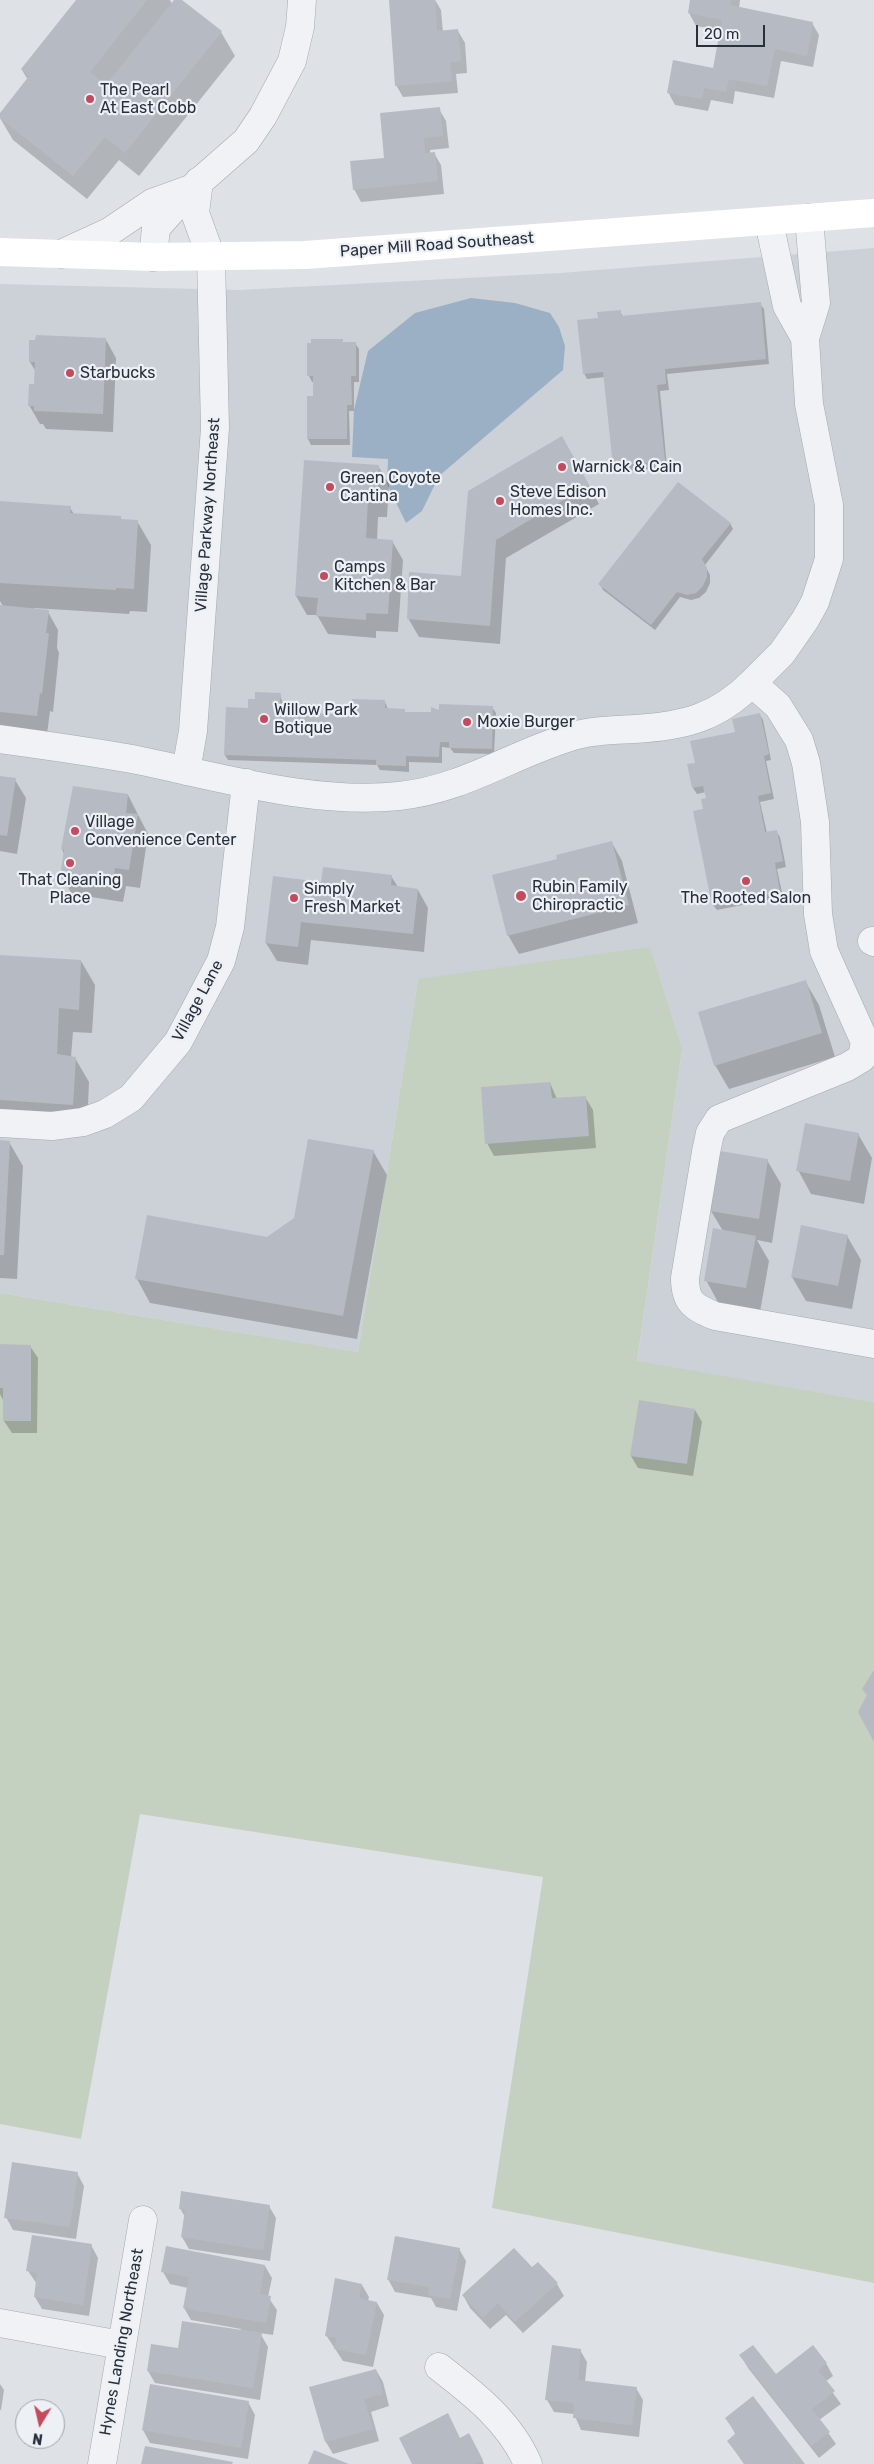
<!DOCTYPE html>
<style>
body{margin:0}
#map{position:relative;width:874px;height:2464px;overflow:hidden;background:#dee2e7;font-family:Rubik,sans-serif}
canvas{display:block}
.north{position:absolute;left:15px;top:2399px;width:50px;height:50px;box-sizing:border-box;background:#edf0f4;border:1px solid #9ea3aa;border-radius:50%;rotate:189deg;font-size:14px;font-weight:700;line-height:20px;text-align:center;color:#28303c}
.north::after{content:'';display:block;margin:auto;width:18px;height:22px;background:#c44b5e;clip-path:polygon(50% 0,100% 100%,50% 72%,0 100%)}
.scale{position:absolute;left:696px;top:25px;width:69px;height:22px;box-sizing:border-box;border:2px solid #28303c;border-top:0;padding-left:6px;font-size:15px;line-height:18px;white-space:nowrap;color:#28303c;-webkit-text-stroke:4px #edf0f4;paint-order:stroke}
</style>
<div id="map">
<canvas width="874" height="2464"></canvas>
<div class="north">N</div>
<div class="scale">20 m</div>
</div>
<script>
const ctx = document.querySelector('canvas').getContext('2d');
ctx.lineJoin = 'round';
function fill(path, color) { ctx.fillStyle = color; ctx.fill(path, 'evenodd'); }
function trace(path, color, width, dash) { ctx.strokeStyle = color; ctx.lineWidth = width; ctx.lineCap = dash ? 'butt' : 'round'; ctx.setLineDash(dash || []); ctx.stroke(path); }
function label(font, color, halo, rows, align = 'center') {
  ctx.font = font + ' Rubik,sans-serif'; ctx.lineWidth = 4.5; ctx.setLineDash([]); ctx.textBaseline = 'middle'; ctx.strokeStyle = halo; ctx.fillStyle = color; for (const [text, x, y, turn = 0] of rows) {
    ctx.save(); ctx.translate(x, y); ctx.rotate((+turn || 0) * Math.PI / 180); ctx.textAlign = isNaN(turn) ? turn : align; if (halo) ctx.strokeText(text, 0, 0); ctx.fillText(text, 0, 0); ctx.restore();
  }
}
const built = new Path2D(`
 M874 248V1402L637 1362 682 1050 418 979 358 1352 0 1293V284L239 290 560 273Z`);
const green = new Path2D(`
 M650 947 682 1050 637 1361 874 1402V2283L492 2208 543 1877 140 1814 81 2139 0 2124V1293L358 1352 418 979Z`);
const water = new Path2D(`
 M471 298 515 303 550 313 559 327 565 346 563 370 439 476 422 511 406 523 387 484 388 459 352 457 354 410 368 351 415 313Z`);
const shadow = new Path2D(`
 M77 0H170L172 4 175 0H180L221 32 235 56 139 176 119 160 87 199 13 140 0 118V115L28 80 22 70Z
 M409 0H435L441 10 443 32 458 31 465 43 467 73 456 74 458 93 403 97 396 85Z
 M691 0H740L739 8 812 23 819 35 813 67 781 61 774 98 735 91 733 104 711 100 708 111 675 105 668 92 714 69 722 30 696 26 689 13Z
 M439 109 446 121 449 148 430 150V154L434 153 441 165 444 194 361 202 354 189Z
 M760 304 764 309 769 364 667 374 669 390 660 391 667 467 617 472 614 466 605 377 587 379 584 373 599 319 620 311 623 317Z
 M106 340 116 358 113 432 46 429 43 424H40L29 405 35 385 36 372 30 362Z
 M342 341 344 343H355L359 349V382H354V411H349L350 445H311L308 439V398H315V382H312L309 376Z
 M573 456 599 504 506 558 500 644 419 637 408 618 463 578 469 492Z
 M305 461 378 466 389 484 387 517H378L377 540 392 541 403 560 398 632 376 631V638L328 634 317 615H307L296 596Z
 M0 503 70 508 74 514 120 517 122 520 137 521 151 545 147 612 130 611 129 614 34 608V610L48 612 58 630 57 648 59 653 53 712 50 711 47 734 0 727V620L3 606 0 601Z
 M730 523 733 529 705 565 710 575V583L706 592 699 598 691 600 680 597 655 630 603 590 600 584Z
 M280 695 283 704 313 705 316 715 355 716 353 711 385 702 388 709 404 710 406 713H432L492 707 496 713 494 754 454 753 450 748 442 747V763L409 762V772L380 770 377 765 228 760 225 755 249 709Z
 M760 715 763 720 771 760 766 761 774 799 760 802 767 833 776 831 780 837 786 867 777 869 783 897 717 910 713 905 705 810 707 799 706 792 697 794 693 788 696 764Z
 M0 777 15 780 26 798 17 854 0 851Z
 M128 795 148 834 140 888 126 886 123 902 72 894 61 876 64 854 62 849Z
 M612 843 622 861 638 923 519 954 508 935 558 860Z
 M391 876 398 887 418 890 428 908 424 952 311 940 308 965 277 961 266 943 322 883Z
 M0 956 81 961 95 985 92 1033 73 1032 71 1057 75 1058 89 1082 87 1128 0 1122Z
 M805 981 819 1005 835 1057 729 1089 715 1065Z
 M550 1083 557 1099 585 1097 593 1110 596 1148 494 1156 487 1143Z
 M858 1134 872 1158 864 1204 811 1194 798 1170Z
 M0 1141 9 1142 23 1166 17 1279 0 1278Z
 M373 1151 387 1175 357 1339 150 1303 137 1279 267 1238 295 1219Z
 M721 1153 767 1160 781 1184 772 1243 757 1240 769 1261 760 1312 719 1304 706 1280 723 1231 711 1211Z
 M847 1236 861 1260 852 1309 806 1301 792 1277Z
 M0 1346H30L38 1358 37 1433H12L4 1421 3 1400 0 1394Z
 M695 1410 702 1422 693 1476 638 1468 631 1456Z
 M77 2173 84 2186 76 2239 13 2230 6 2217Z
 M269 2206 276 2218 270 2261 189 2249 182 2237 185 2217 180 2208Z
 M91 2245 98 2258 89 2316 42 2309 35 2297 37 2284 28 2271Z
 M459 2249 466 2261 457 2311 436 2307 431 2298 395 2292 388 2279Z
 M265 2266 272 2278 268 2297 277 2310 273 2335 260 2333 268 2347 260 2400 155 2383 148 2371 179 2349 240 2331 241 2329 191 2320 184 2308 188 2288 170 2284 163 2272Z
 M532 2269 557 2284 564 2296 523 2333 506 2315 490 2329 470 2308 463 2295Z
 M362 2285 369 2297 368 2301 377 2303 384 2315 373 2367 343 2361 326 2335Z
 M580 2350 587 2362 585 2382 636 2388 643 2400 639 2437 581 2430 574 2414 554 2412 547 2400Z
 M741 2356 776 2376 826 2363 833 2376 825 2382 841 2404 819 2420 836 2444 819 2458 748 2368Z
 M376 2370 383 2382 389 2406 371 2412 379 2441 333 2454 326 2442Z
 M0 2384 4 2390 1 2410H0Z
 M151 2386 248 2402 255 2415 248 2459 150 2443 143 2430Z
 M726 2418 804 2464H744L728 2441 736 2435Z
 M460 2439 476 2447 484 2464H414Z`);
const building = new Path2D(`
 M76 0H147L90 72 106 85 174 0H182L222 31 125 153 105 137 73 176 0 118V113L29 76 21 69Z
 M389 0H435L437 31 458 29 461 61 450 62 452 81 395 86Z
 M690 0H731L730 5 813 22 807 56 775 49 767 86 729 79 726 92 704 88 702 99 667 93 673 60 713 68 722 20 688 13Z
 M440 107 443 136 424 138 425 153 435 152 438 181 353 190 350 161 384 158 380 113Z
 M761 302 766 359 665 369 666 384 657 385 665 461 613 466 603 372 583 374 577 320 598 318 597 312 621 310V316Z
 M36 335 106 338 103 414 34 411V406H28L29 384H34L35 362H29V340H35Z
 M311 339H343V342H356V376H351L352 405H347V439H307V396H313V376H307V343H311Z
 M562 436 589 485 496 540 490 626 407 619 409 572 461 576 468 491Z
 M304 460 379 465 377 499H368L366 538 393 540 388 614 366 613V620L316 616 318 598 295 596Z
 M678 482 731 523 702 559 707 568V577L703 586 696 593 687 595 677 592 651 625 598 584Z
 M0 501 71 506 70 513 121 516V519L138 520 134 589 116 588V590L0 583Z
 M0 605 49 610 46 633H49L42 694 40 693 37 716 0 712Z
 M255 692 281 693 280 703 314 704V713L356 715 357 712H351L352 699 385 700V708L405 709V712H431V707L439 710V704L493 706 492 749 449 748V742H440L439 757 406 756V766L376 765V760L224 755 226 707 248 708V699H255Z
 M760 713 769 754 764 756 771 793 758 796 765 832 777 830 783 861 775 863 780 892 712 905 693 811 703 809 701 799 706 798 703 786 692 788 687 764 695 763 690 741 735 732 732 719Z
 M0 776 16 778 7 836 0 835Z
 M73 786 128 794 126 813 138 814 129 870 115 868 113 884 60 876 64 850 61 849Z
 M612 841 629 905 507 936 492 875 557 859 556 855Z
 M323 867 392 875 391 885 418 889 413 934 301 922 298 947 265 943 273 876 321 882Z
 M0 955 81 960 79 1010 59 1008 57 1054 76 1057 73 1105 0 1100Z
 M806 980 822 1033 714 1066 698 1012Z
 M550 1082 552 1098 586 1096 589 1136 485 1144 481 1087Z
 M805 1123 859 1133 850 1181 796 1171Z
 M308 1139 374 1150 343 1316 135 1279 147 1215 267 1237 294 1218Z
 M0 1140 10 1141 4 1255H0Z
 M720 1151 768 1159 759 1219 710 1211Z
 M801 1225 848 1235 838 1286 791 1277Z
 M713 1228 756 1236 746 1288 704 1281Z
 M0 1344 31 1345V1421H3V1388H0Z
 M639 1400 695 1409 687 1464 630 1456Z
 M874 1670V1742L858 1712 867 1695 862 1689Z
 M12 2162 78 2172 70 2227 4 2218Z
 M181 2191 270 2205 263 2250 181 2237 185 2210 179 2209Z
 M32 2235 92 2244 83 2305 34 2297 37 2273 26 2271Z
 M395 2236 460 2248 450 2299 428 2295 429 2287 387 2280Z
 M166 2246 265 2265 260 2294 271 2296 266 2323 183 2308 189 2277 161 2272Z
 M514 2248 532 2267 538 2262 558 2283 515 2322 498 2303 483 2318 462 2295Z
 M335 2278 362 2284 359 2298 377 2302 366 2355 334 2349 337 2338 325 2336Z
 M182 2321 262 2333 253 2388 147 2371 151 2344 178 2348Z
 M552 2345 581 2349 578 2380 637 2387 632 2425 573 2418 574 2403 545 2400Z
 M753 2345 776 2374 813 2345 827 2363 818 2370 835 2391 812 2409 830 2432 811 2446 739 2355Z
 M376 2369 383 2394 364 2399 373 2429 325 2442 309 2387Z
 M150 2384 249 2401 241 2448 142 2430Z
 M753 2396 805 2464H745L727 2441 736 2433 725 2418Z
 M448 2413 460 2438 469 2433 483 2460 476 2464H412L399 2438Z
 M145 2446 233 2462 232 2464H141Z
 M314 2450 349 2464H308Z`);
const street = new Path2D(`
 M769 222 787 306 805 338
 M61 254 109 232 152 203 188 190
 M153 257 156 228 190 190 246 141 263 116 292 61 300 27 302 0
 M752 683 782 653 805 620 815 602 829 559V505L809 404 805 338 816 303 809 218
 M0 739C44 745 88 751 132 759 217 776 311 805 399 796 466 789 515 752 577 735 595 730 616 730 635 729 684 726 717 718 752 683L778 706 799 740 806 763 815 822 818 914 824 951 865 1042 862 1058 847 1067 719 1119 710 1133 706 1152 685 1278C685 1303 694 1307 715 1316L874 1344
 M186 771 193 731 215 428 211 257 195 213 199 181
 M872 941 874 942
 M0 1123 52 1126 83 1122 105 1114 131 1098 178 1042 221 961 230 927 246 783
 M0 2323 121 2345
 M439 2367C474 2394 510 2422 528 2464
 M102 2464 143 2220`);
const secondary = new Path2D(`
 M0 252 153 257 305 255 874 213`);
const markers = [
 [90,99,5,"#c44b5e"],
 [70,373,5,"#c44b5e"],
 [562,467,5,"#c44b5e"],
 [330,487,5,"#c44b5e"],
 [500,501,5,"#c44b5e"],
 [324,576,5,"#c44b5e"],
 [264,719,5,"#c44b5e"],
 [467,722,5,"#c44b5e"],
 [75,831,5,"#c44b5e"],
 [70,863,5,"#c44b5e"],
 [746,881,5,"#c44b5e"],
 [521,896,6,"#c44b5e"],
 [294,898,5,"#c44b5e"]
];
const poiNames = [
 ["The Pearl",100,90],
 ["At East Cobb",100,108],
 ["Starbucks",80,373],
 ["Warnick & Cain",572,467],
 ["Green Coyote",340,478],
 ["Cantina",340,496],
 ["Steve Edison",510,492],
 ["Homes Inc.",510,510],
 ["Camps",334,567],
 ["Kitchen & Bar",334,585],
 ["Willow Park",274,710],
 ["Botique",274,728],
 ["Moxie Burger",477,722],
 ["Village",85,822],
 ["Convenience Center",85,840],
 ["That Cleaning",70,880,"center"],
 ["Place",70,898,"center"],
 ["Rubin Family",532,887],
 ["Chiropractic",532,905],
 ["Simply",304,889],
 ["Fresh Market",304,907],
 ["The Rooted Salon",746,898,"center"]
];
const streetNames = [
 ["Paper Mill Road Southeast",437,245,-4],
 ["Village Parkway Northeast",208,515,-86],
 ["Village Lane",198,1001,-62],
 ["Hynes Landing Northeast",122,2342,-80]
];
fill(built, '#ccd1d8');
fill(green, '#c4d0c0');
fill(water, '#9bb0c4');
fill(shadow, '#0003');
fill(building, '#b6bbc3');
trace(street, '#a4a9b0', 29);
trace(street, '#f0f2f5', 28);
trace(secondary, '#fff', 28);
for (const [x, y, r, color] of markers) { const dot = new Path2D(); dot.arc(x, y, r, 0, 2 * Math.PI); ctx.fillStyle = color; ctx.fill(dot); trace(dot, '#edf0f4', 2); }
label('16px', '#28303c', '#edf0f4', poiNames, 'left');
label('16px', '#28303c', '#edf0f4', streetNames);
</script>
